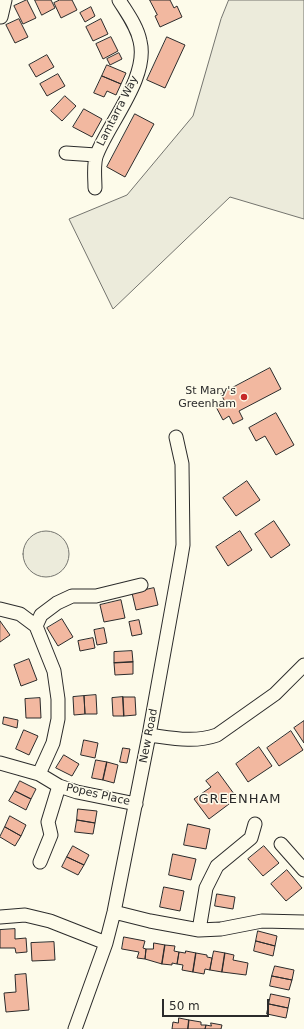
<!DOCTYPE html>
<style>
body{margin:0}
#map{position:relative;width:304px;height:1029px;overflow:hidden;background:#fdfbea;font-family:"DejaVu Sans",sans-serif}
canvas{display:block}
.scale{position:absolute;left:162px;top:999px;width:107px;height:18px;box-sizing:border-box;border:2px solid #2b2b2b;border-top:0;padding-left:5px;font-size:12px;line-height:14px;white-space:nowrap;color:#2b2b2b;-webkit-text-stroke:3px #fdfbea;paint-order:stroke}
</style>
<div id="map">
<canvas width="304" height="1029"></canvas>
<div class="scale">50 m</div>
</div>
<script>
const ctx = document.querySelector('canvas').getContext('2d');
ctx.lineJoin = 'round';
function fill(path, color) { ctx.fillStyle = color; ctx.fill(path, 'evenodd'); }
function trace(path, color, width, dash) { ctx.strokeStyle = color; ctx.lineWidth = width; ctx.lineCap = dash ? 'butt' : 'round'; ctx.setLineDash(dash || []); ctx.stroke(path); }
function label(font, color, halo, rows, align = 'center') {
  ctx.font = font + ' "DejaVu Sans",sans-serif'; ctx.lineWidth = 3; ctx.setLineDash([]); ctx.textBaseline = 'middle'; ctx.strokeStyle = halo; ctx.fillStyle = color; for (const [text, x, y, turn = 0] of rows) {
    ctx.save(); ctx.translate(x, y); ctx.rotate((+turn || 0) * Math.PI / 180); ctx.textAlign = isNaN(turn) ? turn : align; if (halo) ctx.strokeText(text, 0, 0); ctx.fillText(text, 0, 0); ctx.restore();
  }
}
const green = new Path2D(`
 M229 0H304V219L230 197 113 309 69 219 127 195 193 116 221 19Z
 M23 554a23 23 0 1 1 46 0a23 23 0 1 1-46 0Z`);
const building = new Path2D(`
 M27 0 36 18 23 24 14 6Z
 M35 0H51L55 8 42 15Z
 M60 0H72L77 10 61 18 54 3Z
 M150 0H170L174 8 177 6 182 17 160 27 155 16 157 15Z
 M91 7 95 16 85 22 80 13Z
 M19 19 28 37 15 43 6 25Z
 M101 19 108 34 93 41 86 27Z
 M111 37 118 51 103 59 96 44Z
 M167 37 185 45 165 88 147 80Z
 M119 53 122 59 110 65 107 59Z
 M47 55 54 67 36 77 29 65Z
 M107 65 126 73 121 84 102 76Z
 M58 74 65 86 47 96 40 84Z
 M102 76 121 84 116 95 107 91 104 97 94 93Z
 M65 96 76 106 62 121 51 111Z
 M84 109 102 119 92 137 73 127Z
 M135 114 154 124 125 177 107 167Z
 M270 368 281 389 239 411 243 419 233 424 229 416 223 420 215 405 224 400 221 394Z
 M276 413 294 445 276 455 265 436 256 441 249 428Z
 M247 481 260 500 236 516 223 498Z
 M274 521 290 545 271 558 255 534Z
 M240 531 252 550 228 566 216 547Z
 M154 588 158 605 136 610 132 593Z
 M121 600 125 618 104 622 100 605Z
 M62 619 73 637 58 646 47 628Z
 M139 620 142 634 132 636 129 622Z
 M0 621 10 635 0 642Z
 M104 628 107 643 97 645 94 630Z
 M93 638 95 648 80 651 78 641Z
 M132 651 133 662 114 663V652Z
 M29 659 37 680 21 686 14 665Z
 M133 662V674L115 675 114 663Z
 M96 695 97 714H85L84 696Z
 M84 696 85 714 74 715 73 697Z
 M123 697 124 716H113L112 698Z
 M123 697H135L136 715 124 716Z
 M40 698 41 718H26L25 699Z
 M4 717 18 720 17 728 3 724Z
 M304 721V743L294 728Z
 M24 730 38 736 29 755 16 749Z
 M291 731 303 750 279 766 267 748Z
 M84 740 98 743 95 758 81 755Z
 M259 747 272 766 248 782 236 764Z
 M123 748 130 749 127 763 120 762Z
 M64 755 79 764 72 776 56 768Z
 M96 760 107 762 103 780 92 778Z
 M107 762 118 765 114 783 103 780Z
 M218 772 237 798 209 819 194 799 211 787 206 781Z
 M20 781 36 789 31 799 15 791Z
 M15 791 31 799 26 810 9 801Z
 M78 809 97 811 95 823 77 820Z
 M10 816 26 825 21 836 5 827Z
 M77 820 95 823 93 834 75 832Z
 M188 824 210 829 206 849 184 845Z
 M5 827 21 836 15 846 0 837Z
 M73 846 89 855 84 865 67 857Z
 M264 846 279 863 263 876 248 859Z
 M173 854 196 859 191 880 169 875Z
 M67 857 84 865 78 875 62 867Z
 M287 870 302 888 286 901 271 884Z
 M164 887 184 891 180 911 160 907Z
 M217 894 235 897 233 909 215 906Z
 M15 929V939L26 938 27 952 16 953 15 948H0V930Z
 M258 931 277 936 275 946 256 941Z
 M124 937 145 941 143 948 146 949 145 959 137 958 139 952 122 949Z
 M256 941 275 946 273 956 254 951Z
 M54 942 55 960 32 961 31 943Z
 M154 943 165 945 162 964 145 959 146 949H153Z
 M165 945 175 946 174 951 179 952 177 964 172 963V965L162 964Z
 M186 951 196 953 193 972 182 970 183 965 177 964 179 952 185 953Z
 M214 951 225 953 222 972 210 970Z
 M196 953 207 955V957L212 958 210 970 205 969 204 974 193 972Z
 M225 953 234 955 233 960 248 963 246 975 222 972Z
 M275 966 294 970 292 980 272 976Z
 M26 974 29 1010 6 1012 4 993 16 992 15 975Z
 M272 976 292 980 289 990 270 986Z
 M271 994 290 998 288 1008 269 1004Z
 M269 1004 288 1008 286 1018 267 1014Z
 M179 1018 189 1020 188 1029H172L173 1022 178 1023Z
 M189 1020 201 1022V1025H206L205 1029H188Z
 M211 1023 222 1025 221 1029H205L206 1025 211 1026Z`);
const street = new Path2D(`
 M1 17 5 0
 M66 153 96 155
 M95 188C95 179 93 162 97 154 110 121 149 77 140 41 137 26 127 13 119 0
 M0 609 20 614 36 626 54 671 58 699V719L53 743 39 774
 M36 626 41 615 57 603 72 596H96L141 585
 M149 735C172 738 194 743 217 735L275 694 304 665
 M0 763 39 774 59 786 77 792 136 804
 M281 844 304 870
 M40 862 51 835 48 822 59 786
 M114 912 150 921 199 930 221 929 262 921 304 922
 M0 917 25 915 50 921 106 943
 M199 930 206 888 217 866 251 838 255 824
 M75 1029 106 943 114 912 149 735 180 563 183 545 182 464 176 437`);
const markers = [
 [244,397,4,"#c62828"]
];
const streetNames = [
 ["Lamtarra Way",118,111,-63],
 ["New Road",149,736,-79],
 ["Popes Place",98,795,13]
];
const poiNames = [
 ["St Mary's",236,391],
 ["Greenham",236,404]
];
const quarterNames = [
 ["GREENHAM",240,800]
];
fill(green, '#ecebdb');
trace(green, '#74746e', 1);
fill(building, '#f2b8a0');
trace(building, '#2b2b2b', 1);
trace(street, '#2b2b2b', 15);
trace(street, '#fdfbea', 13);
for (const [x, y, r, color] of markers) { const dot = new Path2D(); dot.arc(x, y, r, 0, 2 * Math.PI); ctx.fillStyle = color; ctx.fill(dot); trace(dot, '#fdfbea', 1.5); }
label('11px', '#2b2b2b', '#fdfbea', streetNames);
label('11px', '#2b2b2b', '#fdfbea', poiNames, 'right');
ctx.letterSpacing = '1px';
label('13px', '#2b2b2b', '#fdfbea', quarterNames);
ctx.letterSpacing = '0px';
</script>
